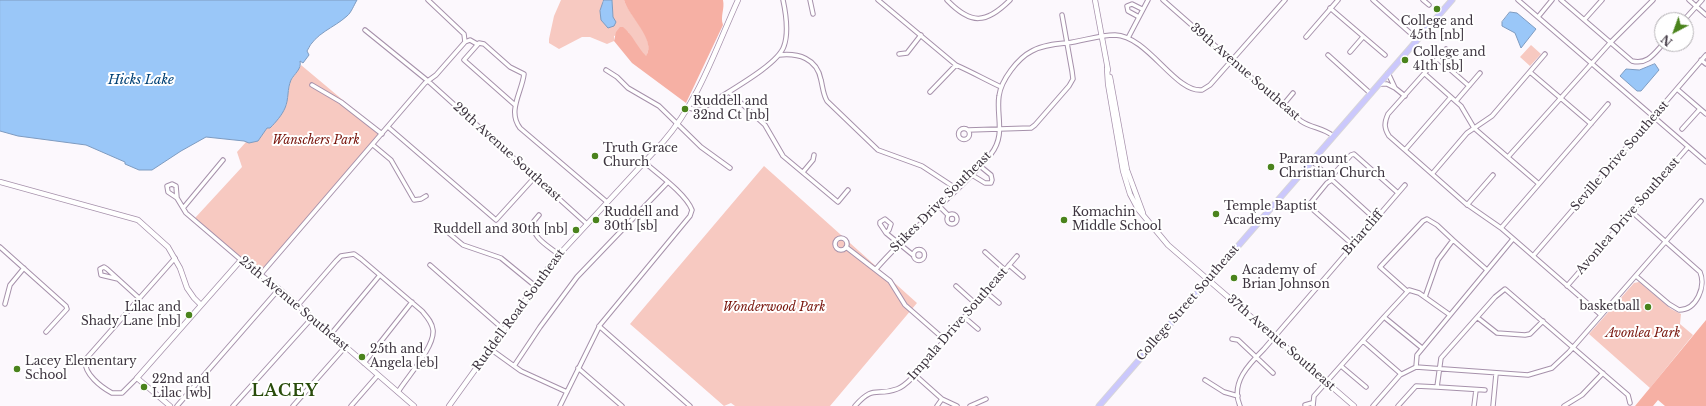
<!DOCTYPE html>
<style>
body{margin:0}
#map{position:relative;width:1706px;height:406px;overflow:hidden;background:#fcf8fd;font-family:"Libre Baskerville",serif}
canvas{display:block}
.north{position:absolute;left:1654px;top:12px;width:40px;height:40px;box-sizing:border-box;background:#fff;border:1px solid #b1aeb2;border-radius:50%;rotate:221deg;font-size:11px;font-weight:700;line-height:16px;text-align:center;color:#3d343f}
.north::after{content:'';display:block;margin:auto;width:14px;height:18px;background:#4a831c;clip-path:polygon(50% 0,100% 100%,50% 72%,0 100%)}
</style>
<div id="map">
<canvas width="1706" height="406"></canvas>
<div class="north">N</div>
</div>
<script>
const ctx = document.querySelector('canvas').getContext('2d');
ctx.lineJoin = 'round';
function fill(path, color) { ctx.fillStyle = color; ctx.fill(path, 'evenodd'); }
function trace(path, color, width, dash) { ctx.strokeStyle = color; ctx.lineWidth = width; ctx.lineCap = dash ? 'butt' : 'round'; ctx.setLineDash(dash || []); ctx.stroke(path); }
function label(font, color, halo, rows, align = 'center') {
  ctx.font = font + ' "Libre Baskerville",serif'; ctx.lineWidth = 4; ctx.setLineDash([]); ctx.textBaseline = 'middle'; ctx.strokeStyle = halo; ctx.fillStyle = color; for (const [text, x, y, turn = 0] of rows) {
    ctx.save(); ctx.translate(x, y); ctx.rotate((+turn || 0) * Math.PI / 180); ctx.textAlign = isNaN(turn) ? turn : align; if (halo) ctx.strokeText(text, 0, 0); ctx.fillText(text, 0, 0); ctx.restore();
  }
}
const green = new Path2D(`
 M561 0H604L602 2 613 17 612 0H624C629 17 657 37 646 57L637 48 628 32 614 36V41L607 44 590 37H582L559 49 549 43V39L554 16Z
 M1531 45 1541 54 1530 66 1520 57Z
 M301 65 381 132 259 273 195 218 242 167 237 152 246 142 258 141 267 128H270L286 106 290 82Z
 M764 166 917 303 830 406H735L731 403 724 406 630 324Z
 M1639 282 1671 309 1681 314 1680 324 1693 335 1650 388 1589 334 1634 283Z`);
const forest = new Path2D(`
 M624 0H723C725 9 720 16 723 25L686 103 632 63 614 41 616 32 620 27H623C633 35 637 47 646 56 657 40 628 16 624 0Z
 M1706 320V406H1665L1658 400 1653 406H1635Z`);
const water = new Path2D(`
 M0 0H357C354 5 351 13 347 16 334 28 315 33 307 51L309 55 303 63 300 61C302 69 294 74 291 80 287 89 289 99 285 108 282 115 276 122 270 128H267L258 141 249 143 244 141 206 137 181 151 152 170H139L125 164V162L86 145 18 136 0 131Z
 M604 0H612L613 17 616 22 614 26 608 28 601 20 600 11Z
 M1510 12 1517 13 1536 29 1521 48 1515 33 1502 26V22Z
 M1655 64 1659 70 1641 91H1637L1620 76 1626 69 1639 70Z`);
const street = new Path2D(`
 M428 0 464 34 465 42
 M810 0 813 14
 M878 0 956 65C972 72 986 80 1001 87
 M947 0C971 25 986 24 1010 0
 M1163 0 1301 121C1311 128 1324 128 1333 136
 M1373 0 1417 39
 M1423 0 1429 5
 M1518 0 1706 162
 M1561 0 1632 61C1647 65 1654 54 1663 44
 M1689 0 1706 15
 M1330 8 1385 55
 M1139 17 1128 11 1127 6 1132 4 1142 9
 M1538 17 1552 0
 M1585 19 1602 0
 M1684 20 1702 0
 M365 30 428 81 587 224
 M1306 37 1338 0
 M1128 38 1148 0
 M1446 49 1388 114C1384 123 1384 128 1389 136L1465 203 1501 228 1608 104
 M1350 52 1363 37
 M899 54 907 53 921 35
 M779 55C798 53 817 58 821 80 823 88 823 94 827 101L878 150 922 166 957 189
 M1328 55 1370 93
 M1438 59 1469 86
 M1701 60 1706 64
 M606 70 617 77 628 88 659 106 701 147 730 168
 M1530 72 1591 124
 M1388 73 1395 88 1405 96
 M1425 74 1461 106 1474 128 1539 184
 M1379 84H1387L1395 88
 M312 85 341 102 382 134
 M1677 89 1706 114
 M729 92 765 125 783 156 838 202 848 190
 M930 92 956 65
 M1456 101 1480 73
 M515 105 464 60 479 43 484 44 510 67 524 74C522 92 507 111 520 128L607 202
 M1283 105 1293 93
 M689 108 697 110 702 109C721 95 778 66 784 46 789 32 786 14 783 0
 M388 127 496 220 535 177
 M958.5 134a5.5 5.5 0 1 1 11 0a5.5 5.5 0 1 1-11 0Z
 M1682 129 1700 109
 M968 130 1031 128 1035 125 1069 86 1073 79 1072 71 1062 15
 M373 145 391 160 414 200 421 199 426 196
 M1405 150 1451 97
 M1508 157 1610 43 1653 0
 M1311 160 1331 179
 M803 172 813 160 814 155
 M1432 174 1467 133 1492 116 1545 54
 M972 175 985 183H991L992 180 991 175 980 166
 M1330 178 1351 155 1354 154 1398 193
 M177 198 168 192 167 186 172 184 176 186 177 198 186 213 241 260
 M1467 205 1493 175
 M939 206 948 215
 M184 207 223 160
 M1632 212 1700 272C1706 286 1697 310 1679 310L1669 304 1636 276
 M947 219a5 5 0 1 1 10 0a5 5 0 1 1-10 0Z
 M539 215 534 221C530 237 547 245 558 254
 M885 219 891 224 889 230 886 233 880 224V222Z
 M439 225 463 245 501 258 534 285
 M1501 228 1601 315
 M886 233 913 255
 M835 244a6 6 0 1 1 12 0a6 6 0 1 1-12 0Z
 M1353 245 1310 207 1309 205 1327 183 1332 180 1375 219
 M0 247 66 306 67 309 46 332
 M846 247 890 281 905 305 945 340
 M913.5 255a5.5 5.5 0 1 1 11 0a5.5 5.5 0 1 1-11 0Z
 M985 252 1005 270
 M1533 256 1706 55
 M430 265 503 329
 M1009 265 1023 277
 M876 269C911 228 956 196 991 154 1006 135 996 116 999 96 1001 80 1018 58 1032 51 1043 45 1056 44 1067 43 1083 41 1099 35 1115 35 1148 36 1175 93 1202 90L1210 85 1285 0
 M261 274 425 83 436 75 465 42 470 40 477 44
 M118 279 101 275 100 269 104 267 107 269 139 298
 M956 286 976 304
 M1567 286 1688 147
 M1407 291 1380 267 1423 221 1427 219 1437 225 1453 240
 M986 292 999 303
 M1425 297 1438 260 1453 240 1487 270
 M5 304 10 285 24 268
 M298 305 336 261 341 256 354 254 361 259 422 311C427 317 432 322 433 330 435 347 407 377 398 392
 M964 317 978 329
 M1384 317 1409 290 1419 293 1450 315
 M1478 318 1497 333 1525 335 1530 334 1543 321
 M599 326 690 406
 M331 334 380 275
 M1232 339 1238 340 1273 373
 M1363 341 1401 374
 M489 348 521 371 567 392
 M364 363 412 302
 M514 366 540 327 577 277 667 183
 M1341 366 1366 387
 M1416 367 1528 375 1552 368 1569 352 1701 201
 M578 368 622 406
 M915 375 942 399 957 406
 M137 378 122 393H112C101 387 84 374 85 360L175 258
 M1205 380 1224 392 1238 396
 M1437 387 1485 390
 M1305 405 1312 403
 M177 406 279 289
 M233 406 312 318
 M293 406 346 346
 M351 406 378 375
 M560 406 600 325 690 216 692 210C686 194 658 174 644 162
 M855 406C874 384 876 397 897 389 903 387 908 382 912 378L1017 256
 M937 406 942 399
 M970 406 986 399
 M1240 406C1230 383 1249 364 1264 349L1405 185
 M1313 406 1314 396 1384 317 1422 348
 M1373 406 1400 375 1416 367 1417 355 1513 239
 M1398 406 1416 386 1437 387 1441 358 1495 297 1505 289 1628 395 1630 403
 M1474 406 1476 390
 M1493 406 1496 374
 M1564 406 1582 395 1603 373`);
const secondary = new Path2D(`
 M1095 0 1108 70
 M1107 68 1108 84 1123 171 1130 194 1138 209 1168 245 1354 406
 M1110 77 1127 170 1143 213
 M0 182 138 220 168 247 180 268 187 288 194 298 201 305
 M170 406 137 378 241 260 279 289 414 406
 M449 406 554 260 663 142C699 101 716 48 738 0`);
const primary = new Path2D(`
 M1099 406 1452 0`);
const markers = [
 [1437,9,4,"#4a831c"],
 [1405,60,4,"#4a831c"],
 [685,109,4,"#4a831c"],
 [595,156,4,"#4a831c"],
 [1271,167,4,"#4a831c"],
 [1216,214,4,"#4a831c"],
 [596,220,4,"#4a831c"],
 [1064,220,4,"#4a831c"],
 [576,230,4,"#4a831c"],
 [1234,278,4,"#4a831c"],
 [1648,307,4,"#4a831c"],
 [189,315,4,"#4a831c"],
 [362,357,4,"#4a831c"],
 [17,369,4,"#4a831c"],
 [144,387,4,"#4a831c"]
];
const poiNames = [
 ["College and",1437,22,"center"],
 ["45th [nb]",1437,36,"center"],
 ["College and",1413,53],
 ["41th [sb]",1413,67],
 ["Ruddell and",693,102],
 ["32nd Ct [nb]",693,116],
 ["Truth Grace",603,149],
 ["Church",603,163],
 ["Paramount",1279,160],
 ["Christian Church",1279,174],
 ["Temple Baptist",1224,207],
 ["Academy",1224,221],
 ["Ruddell and",604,213],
 ["30th [sb]",604,227],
 ["Komachin",1072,213],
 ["Middle School",1072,227],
 ["Ruddell and 30th [nb]",568,230,"right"],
 ["Academy of",1242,271],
 ["Brian Johnson",1242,285],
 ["basketball",1640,307,"right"],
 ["Lilac and",181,308,"right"],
 ["Shady Lane [nb]",181,322,"right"],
 ["25th and",370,350],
 ["Angela [eb]",370,364],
 ["Lacey Elementary",25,362],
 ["School",25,376],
 ["22nd and",152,380],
 ["Lilac [wb]",152,394]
];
const streetNames = [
 ["39th Avenue Southeast",1245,72,41],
 ["29th Avenue Southeast",507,152,42],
 ["Seville Drive Southeast",1620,156,-49],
 ["Stikes Drive Southeast",941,202,-45],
 ["Avonlea Drive Southeast",1628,216,-49],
 ["Briarcliff",1363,233,-49],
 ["College Street Southeast",1188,303,-49],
 ["25th Avenue Southeast",294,304,40],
 ["Ruddell Road Southeast",519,310,-54],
 ["Impala Drive Southeast",958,324,-49],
 ["37th Avenue Southeast",1281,343,41]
];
const parkNames = [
 ["Wanschers Park",316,141],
 ["Wonderwood Park",774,308],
 ["Avonlea Park",1643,334]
];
const waterNames = [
 ["Hicks Lake",141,80]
];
const districtNames = [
 ["LACEY",285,391]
];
fill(green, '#f7c9c1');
fill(forest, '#f6b0a4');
fill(water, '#9ac7f8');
trace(water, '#7e9bc0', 1);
trace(street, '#a691ab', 5.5);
trace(secondary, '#a691ab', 6);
trace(primary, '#d8d6d9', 7);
trace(street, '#fff', 3.5);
trace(secondary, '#fff', 4.5);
trace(primary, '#cbc8fc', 5);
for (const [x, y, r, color] of markers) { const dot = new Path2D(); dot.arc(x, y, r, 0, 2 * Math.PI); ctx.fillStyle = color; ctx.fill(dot); trace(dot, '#fff', 1.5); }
label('12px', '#3d343f', '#fff', poiNames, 'left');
label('12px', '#3d343f', '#fff', streetNames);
label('italic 12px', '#78150c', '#fff', parkNames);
label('italic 13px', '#004176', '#fff', waterNames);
ctx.letterSpacing = '1px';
label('bold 16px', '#294c0b', '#fff', districtNames);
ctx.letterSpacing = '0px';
</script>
